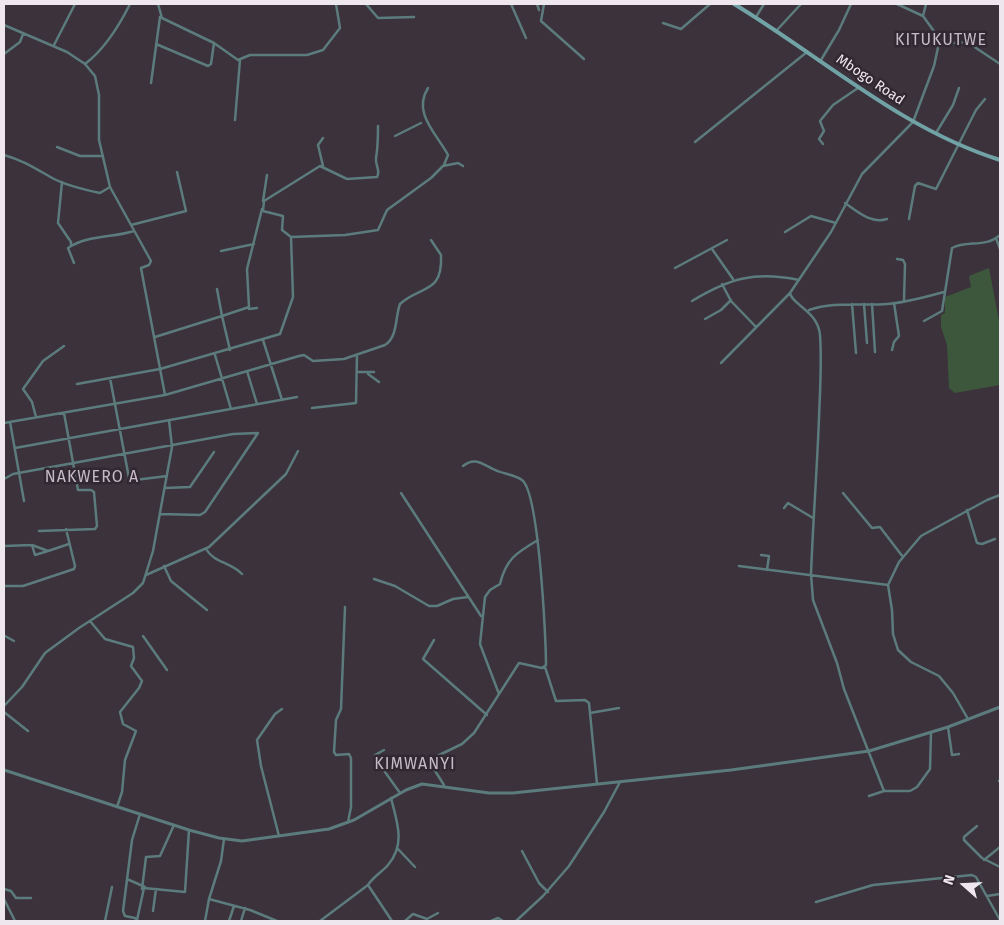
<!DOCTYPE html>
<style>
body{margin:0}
#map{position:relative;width:1004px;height:925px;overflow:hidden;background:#3b323b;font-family:"Fira Sans",sans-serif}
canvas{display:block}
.frame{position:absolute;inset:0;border:5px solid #eee8ee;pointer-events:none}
.north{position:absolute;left:939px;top:860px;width:50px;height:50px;-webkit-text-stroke:4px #312831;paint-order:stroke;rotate:289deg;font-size:14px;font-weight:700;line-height:20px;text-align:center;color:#eee8ee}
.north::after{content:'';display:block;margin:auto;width:18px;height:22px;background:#eee8ee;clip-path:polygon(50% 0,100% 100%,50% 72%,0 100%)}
</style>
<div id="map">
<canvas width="1004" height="925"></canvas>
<div class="frame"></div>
<div class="north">N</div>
</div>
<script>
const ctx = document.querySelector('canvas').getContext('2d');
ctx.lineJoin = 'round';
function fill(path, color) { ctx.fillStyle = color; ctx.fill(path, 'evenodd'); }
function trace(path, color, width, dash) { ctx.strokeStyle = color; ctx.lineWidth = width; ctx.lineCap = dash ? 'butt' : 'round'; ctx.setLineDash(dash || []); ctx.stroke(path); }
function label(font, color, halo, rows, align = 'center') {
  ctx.font = font + ' "Fira Sans",sans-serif'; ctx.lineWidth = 5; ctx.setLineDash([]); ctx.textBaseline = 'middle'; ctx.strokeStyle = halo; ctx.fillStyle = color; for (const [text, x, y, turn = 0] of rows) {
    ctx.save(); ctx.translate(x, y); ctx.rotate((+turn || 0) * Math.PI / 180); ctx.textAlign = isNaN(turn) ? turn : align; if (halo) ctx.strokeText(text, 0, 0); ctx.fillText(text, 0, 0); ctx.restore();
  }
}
const green = new Path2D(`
 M989 268 1000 326V385L955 393 949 388 947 345 941 327V315L945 313V297L971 287 969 276Z`);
const minor = new Path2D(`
 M158 4 162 18 214 43 238 60 250 55H307L323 50 340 28 336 4
 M366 4 378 18 414 17
 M511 4 526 38
 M537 4 539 10
 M544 4 541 21 584 59
 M897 4 923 16
 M756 17 764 4
 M663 23 681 29 710 4
 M4 25 67 52 85 64 95 76 99 95V140L110 187 151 261 149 265 141 268 165 395
 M777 30 801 4
 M938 40 954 43 967 42 1000 64
 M156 44 208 66 211 64 214 43
 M54 45 75 4
 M4 54 20 42 23 34
 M821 60 839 30 851 4
 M85 64C105 49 119 26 130 4
 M151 83 160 17
 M428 88C412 113 437 134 448 155L444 165
 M235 120 240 60
 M936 133 953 105 959 88
 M395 136 421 123
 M695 142 807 52
 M823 144 819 139 824 131 820 121 833 105 858 88
 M57 147 80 156H103
 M4 155C25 161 36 169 54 179 68 186 86 190 100 193L110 187
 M323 166 318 145 323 138
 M62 182 58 223 71 242V246
 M263 201 267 175
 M845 203C858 212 871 224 887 219
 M909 219 915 186 918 183 936 189 976 110 985 99
 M131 225 186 211 177 172
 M785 232 811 216 836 223
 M291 237 282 230 283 216 263 211 264 201 320 166 347 179 377 177C381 171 375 165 376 158 378 147 378 137 378 126
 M291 237 345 235 378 230 387 210 431 178 443 166 458 163 463 166
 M996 238 1000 249
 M712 249 733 279
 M221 251 254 244
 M897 259 903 260 905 264 904 300
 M74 263 68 248C87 235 112 238 134 231
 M675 268 727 240
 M722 284 731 301 756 327
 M692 301C730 278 755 271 799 280
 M852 304 856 353
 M864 304 867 343
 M872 304 875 352
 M249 309 257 308
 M809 310C834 301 860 306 887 304 905 303 926 297 944 292
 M705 319 721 310 731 300
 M924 321 942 311 952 248C967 240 986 248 1000 235
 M155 337 222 316 217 289
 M263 340 282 400
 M230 350 222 316 249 307 247 269 262 209
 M892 350 894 342 899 336 894 303
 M215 355 231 409
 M721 363 790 293
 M247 371 257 404
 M357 372H374
 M368 374 379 382
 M110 378 129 478 135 480 167 476
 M77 384 160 369 280 334 293 297 291 237
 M312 408 356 403 357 355
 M36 417 32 402 23 389 43 361 64 346
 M10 422 24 501
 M4 423 165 395 299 356 304 355 313 361 344 359 385 345C398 337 395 317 400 304 420 285 443 295 441 255L431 240
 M15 448 297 397
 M4 479 13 474 233 434 258 433 205 512 200 515 160 514
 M165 488 190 487 214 452
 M401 493 481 616
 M843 493 872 528 880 527 903 557
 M784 508 788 503 813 518
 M967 510 977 543 982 544 995 539
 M39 531 95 529 97 526 94 492 91 490H78L64 413
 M32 545 35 555 48 551
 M4 546 32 545 48 551 69 544
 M206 549C214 563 231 562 242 574
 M761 555 769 556 767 570
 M164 566 171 581 207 610
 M739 566 888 585
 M146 575 209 547 286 474 298 451
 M374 579 395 586 429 606H437L453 599 468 597
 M4 586H22
 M23 586 74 569 75 566 66 529
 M345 607 341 709 336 720 334 752 336 755 349 754 351 758V807L348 822
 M90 621 105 639 133 647 134 658 131 666 142 681 139 688 120 712 123 724 136 731 125 760 122 792 117 807
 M5 636 14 641
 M143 636 167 670
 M434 640 423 659 487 715
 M545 667 556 701 585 700 589 703 597 784
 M499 694 480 644 485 597 490 590 500 584C506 559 516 553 538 540
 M4 706 22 687 45 653 79 628 133 593 143 583 153 551 172 447 169 420
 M4 712 28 731
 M590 713 619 708
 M968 719 953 693 939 676 911 662 898 650 893 634 892 610 888 585 899 562 921 536 987 500 1000 495
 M948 727 952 755 959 754
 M384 750 375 755V758L400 793
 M999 781 1000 780
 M444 785 432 766 433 758 462 744 474 733 519 663 542 668 546 665C546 639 539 492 522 480 514 474 502 474 493 469 481 463 474 457 463 466
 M884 791 844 689 837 663 813 600 811 574C813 522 817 470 819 418 820 390 822 362 820 335 818 311 792 305 790 293L831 232 862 174 913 122 934 66 939 43 936 34 923 16 926 4
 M869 796 884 791H910L917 787 930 769 931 732
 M391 798C397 822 406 844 388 865 382 872 373 877 368 885L392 921
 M977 826 964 837V840L982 858 1000 867
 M279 836 261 766 257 740 275 714 282 709
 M224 839 221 861 209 899 250 910 277 921
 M398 849 415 867
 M522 851 539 883 548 892
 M984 860 1000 847
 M127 879 145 887
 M4 889 11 891 16 898H31
 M142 889 146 857 160 856 174 825
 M987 896 1000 894
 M4 899 15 921
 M816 902 873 885 972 875 976 877 1000 920
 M153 911 156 889
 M137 920 144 888 185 892 189 830
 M105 921 112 887
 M138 921 135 918 125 916 123 911 132 840 140 814
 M205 921 209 899
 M229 921 234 906
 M241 921 245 908
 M320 921 368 885
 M405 921 413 914 427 919 438 913
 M491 921 498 918 503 921
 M516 921 543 896 569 866 604 812 620 782`);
const tertiary = new Path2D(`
 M4 770 189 830 219 838 242 841 329 829 354 820 406 790 422 784 489 793H513L731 770 869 751 948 727 1000 707`);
const secondary = new Path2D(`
 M734 4C822 57 901 129 1000 160`);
const streetNames = [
 ["Mbogo Road",870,80,34]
];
const quarterNames = [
 ["KITUKUTWE",941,41],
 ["NAKWERO A",92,478],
 ["KIMWANYI",415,765]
];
fill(green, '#3d573d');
trace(minor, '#5c7b7d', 2.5);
trace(tertiary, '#5c7b7d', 3);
trace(secondary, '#70a2a6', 4);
label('14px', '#eee8ee', '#312831', streetNames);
ctx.letterSpacing = '1px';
label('16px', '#c5bac6', '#312831', quarterNames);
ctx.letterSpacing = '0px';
</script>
